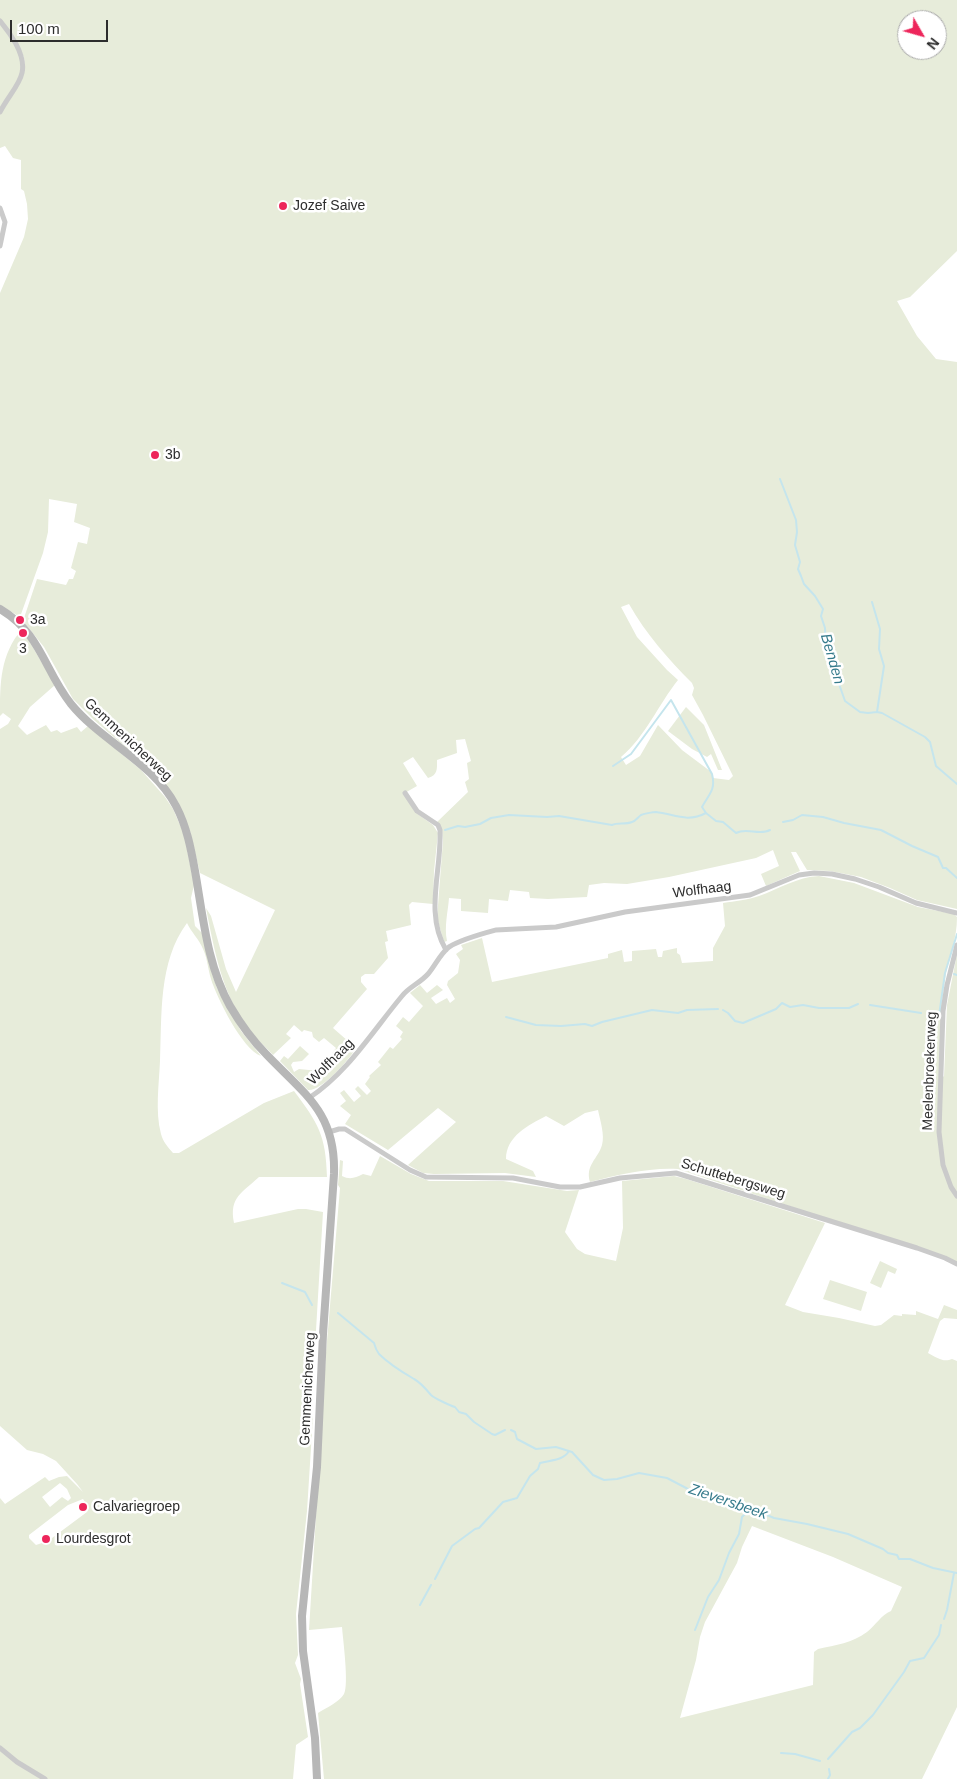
<!DOCTYPE html>
<style>
body{margin:0}
#map{position:relative;width:957px;height:1779px;overflow:hidden;background:#fff;font-family:Arial,sans-serif}
canvas{display:block}
.north{position:absolute;left:897px;top:10px;width:50px;height:50px;box-sizing:border-box;background:#fff;border:1px solid #ababab;border-radius:50%;rotate:128deg;font-size:14px;font-weight:700;line-height:20px;text-align:center;color:#2d2d2d}
.north::after{content:'';display:block;margin:auto;width:18px;height:22px;background:#ed265b;clip-path:polygon(50% 0,100% 100%,50% 72%,0 100%)}
.scale{position:absolute;left:10px;top:20px;width:98px;height:22px;box-sizing:border-box;border:2px solid #2d2d2d;border-top:0;padding-left:6px;font-size:15px;line-height:18px;white-space:nowrap;color:#2d2d2d;-webkit-text-stroke:4px #fff;paint-order:stroke}
</style>
<div id="map">
<canvas width="957" height="1779"></canvas>
<div class="north">N</div>
<div class="scale">100 m</div>
</div>
<script>
const ctx = document.querySelector('canvas').getContext('2d');
ctx.lineJoin = 'round';
function fill(path, color) { ctx.fillStyle = color; ctx.fill(path, 'evenodd'); }
function trace(path, color, width, dash) { ctx.strokeStyle = color; ctx.lineWidth = width; ctx.lineCap = dash ? 'butt' : 'round'; ctx.setLineDash(dash || []); ctx.stroke(path); }
function label(font, color, halo, rows, align = 'center') {
  ctx.font = font + ' Arial,sans-serif'; ctx.lineWidth = 5; ctx.setLineDash([]); ctx.textBaseline = 'middle'; ctx.strokeStyle = halo; ctx.fillStyle = color; for (const [text, x, y, turn = 0] of rows) {
    ctx.save(); ctx.translate(x, y); ctx.rotate((+turn || 0) * Math.PI / 180); ctx.textAlign = isNaN(turn) ? turn : align; if (halo) ctx.strokeText(text, 0, 0); ctx.fillText(text, 0, 0); ctx.restore();
  }
}
const green = new Path2D(`
 M0 0H957V251L910 297 897 301 917 336 936 359 957 362V909L917 900 890 888 861 877 830 871 807 870 796 852H791L800 871 766 886 761 874 779 866 773 850 756 858 669 877 627 884 604 883 589 885 587 897 548 899 530 898 529 892 510 890 508 901 489 899 488 913 461 911V899L449 898C448 912 444 926 447 941L444 942 437 918 443 841 442 829 437 822 468 792 465 782 469 779 467 763 471 761 465 739 456 740 457 753 437 760C437 769 438 775 428 778L413 757 403 763 417 786 403 794 419 815 433 825 438 833 434 871 433 904 412 902 409 905 411 925 386 931 388 941 385 942 388 958 374 974H365L361 977V982L367 989 333 1028 356 1048C349 1060 322 1091 308 1090L280 1061 284 1056 288 1059 300 1046 309 1054 302 1061 293 1062 291 1065 294 1072 299 1069 319 1071 321 1068 323 1070 335 1056 332 1053 336 1048 324 1038 319 1042 313 1037 312 1032 304 1030 302 1032 294 1025 286 1034 291 1038 273 1055C265 1046 254 1037 247 1027 222 993 214 949 206 908L211 916 226 969 236 992 275 910 200 873 190 831 178 802 154 772 94 720 73 699 44 647 23 621 37 579 66 585 69 579H73L76 571 71 568 78 542 87 544 90 528 74 522 77 504 49 499 48 532 43 553 20 617 0 605V293L24 237 28 219 27 204 24 191 21 189V160L13 158 5 146 0 148V114L25 68C26 46 7 37 0 20 0 15 0 6 0 0ZM907 20H937V50H907ZM629 604C646 634 668 659 692 683L694 688 692 695 703 715 733 776 729 780 713 778 710 771 682 750 658 725 640 756 626 765 621 757C646 736 658 705 678 680L667 670 637 637 621 607Z
 M0 22 22 58 20 77 0 110Z
 M22 629 55 685 30 707 18 726 27 735 46 725 51 732 57 730 61 733 77 727 81 732 88 726 141 770 165 797 173 809 184 834 194 885 191 898 195 926 203 934 210 967 217 988 241 1031 261 1056C242 1049 217 998 211 979 208 969 207 957 203 949 199 939 191 932 187 923 158 962 162 1016 160 1061 159 1085 155 1111 161 1134 163 1142 168 1147 173 1153H179L264 1103 294 1091C318 1123 326 1135 327 1177H259C242 1193 229 1197 234 1223L298 1209H306L323 1212 311 1415 313 1416 307 1511 296 1614 298 1655 295 1663 301 1679 300 1684 308 1737 296 1745 293 1779H0V1498L5 1504 45 1477 49 1481 59 1477 67 1476 83 1492 77 1484 56 1461 43 1454 27 1450 0 1426V729L8 724 11 719 3 713 0 716C0 683 0 655 22 629ZM60 1483 67 1489 71 1498 68 1501 62 1497 50 1507 42 1497ZM83 1499 89 1508 87 1512 48 1541 36 1545 29 1538V1535L68 1505Z
 M686 707 704 725 722 770H718L711 754 707 757 692 749 668 731Z
 M819 876 854 883 918 907 954 914 957 917C957 939 950 953 946 973 940 1006 941 1040 940 1073L944 1077 947 1005 957 954V1262L678 1169C652 1167 616 1175 590 1182 585 1165 598 1159 602 1145 605 1135 600 1120 598 1110L585 1113 564 1126 546 1116C529 1125 506 1136 506 1159L533 1171 536 1177 505 1173 434 1174 423 1173 408 1165 456 1122 438 1108 388 1150 345 1124 351 1115 340 1106 346 1101 340 1093 344 1090 354 1102 361 1096 355 1089 358 1086 367 1095 371 1091 365 1084 370 1077 369 1076 381 1065 378 1062 390 1047 393 1049 402 1039 400 1037 403 1032 396 1026 403 1017 409 1022 423 1006 410 993 420 985 427 993 437 985 443 990 431 998 436 1004 447 998 450 1003 455 999 447 985 448 981 458 973 460 960 456 954 463 949 461 945 482 938 492 982 608 958V954L622 950 624 962 632 961V951L656 949 658 957H662L663 951 677 948V953L680 955 682 963 713 961V948L725 926 723 903C735 901 748 900 759 896 779 889 797 877 819 876Z
 M380 1156 411 1174 429 1181H503L567 1191 579 1190 565 1232 577 1249 585 1254 616 1261 623 1228 622 1181 674 1176 686 1179 825 1223 785 1305 803 1312 839 1318 875 1326 881 1325 894 1315 902 1316V1314L916 1315V1311L938 1319 944 1305 957 1310V1319L944 1318 940 1321 928 1353C936 1357 943 1363 952 1359L957 1361V1707L922 1779H324L318 1713C326 1708 339 1702 344 1694 349 1684 343 1640 342 1627L309 1630 326 1353 340 1188 338 1185 340 1160 343 1161 342 1176C350 1180 355 1178 363 1174L371 1176ZM752 1526 833 1557 902 1587 891 1611C881 1615 876 1625 867 1632 852 1643 836 1645 818 1649L814 1652 813 1685 680 1718 696 1660 700 1637 705 1622 737 1563 742 1547Z
 M880 1261 897 1269 895 1274 888 1271 881 1288 870 1283Z
 M830 1280 867 1292 861 1311 823 1299Z`);
const stream = new Path2D(`
 M780 479 796 520 797 532 795 545 800 562 798 569 801 576 804 584 815 596 823 609 821 616 825 628 826 647 845 701 860 712 868 713 877 712 882 713 925 737 930 742 936 766 957 784
 M872 602 880 629 879 649 884 666 877 712
 M613 766 631 754 671 700 712 774C716 790 709 794 702 807L706 813
 M783 822 793 820 802 815 823 817 844 823 881 830 912 846 938 857 943 868H946L957 878
 M445 830 458 826 465 827 480 824 491 818 509 815 547 817 559 816 612 825C618 822 625 825 632 822 636 821 637 818 641 815 643 814 653 812 656 812 674 814 687 823 706 813L716 821 723 822 736 833C747 827 759 836 770 830
 M954 974 957 975
 M870 1005 921 1013
 M723 1010 728 1013 735 1021 743 1023 776 1009 782 1003 790 1007 803 1005 819 1008H849L858 1004
 M506 1017 536 1025 561 1026 585 1024 592 1026 602 1022 652 1010 678 1013 687 1010 718 1009
 M937 1017 939 1016 945 973 957 934
 M282 1283 305 1292 312 1305
 M338 1313 374 1343C375 1347 376 1350 379 1354 389 1364 402 1372 414 1379 420 1382 426 1389 431 1395 434 1398 451 1406 455 1407L459 1412 466 1414 474 1422 492 1434 495 1435 505 1430
 M511 1430 515 1432 517 1439 536 1449 556 1447 572 1452 593 1475 604 1480 617 1479 639 1473 667 1478 688 1489 714 1498 730 1501 749 1510H755L774 1518 807 1524 848 1534 883 1549 888 1553 897 1555 899 1559H910L933 1568 957 1573
 M435 1579 452 1546 475 1529 479 1528 503 1502 517 1498 530 1476 538 1469 540 1463C550 1460 563 1461 569 1451
 M420 1605 431 1585
 M944 1619 947 1610 954 1573
 M695 1630 708 1597 719 1580 729 1553 739 1534 742 1517 749 1510
 M781 1753 795 1754 820 1761
 M828 1759 852 1732 860 1728 873 1715 904 1672 910 1661 924 1658 939 1635 941 1625
 M828 1779 830 1775 829 1769`);
const minor = new Path2D(`
 M0 21C6 28 11 35 16 44 33 76 14 85 0 112
 M0 208 5 222 0 246
 M405 793 417 811 438 825 440 830C442 870 424 913 446 950
 M957 945 947 985 943 1011 939 1132 943 1165 951 1187 957 1196
 M309 1098C348 1072 372 1032 402 996 409 987 420 983 428 974 435 966 440 954 449 947 462 939 481 934 496 930L556 927 625 912 750 895 799 875 814 873 832 874 855 879 879 887 916 903 957 913
 M329 1132 339 1129H345L410 1170 426 1177 513 1178 560 1187H580L620 1178 676 1173 917 1248 945 1258 957 1264
 M0 1748 17 1762 45 1779`);
const secondary = new Path2D(`
 M0 609C41 633 44 670 71 704 102 742 153 762 176 806 187 827 191 849 195 871 203 916 207 965 230 1006 240 1023 252 1040 266 1054 304 1094 336 1112 334 1174L323 1334 317 1467 302 1616 303 1651 315 1738 317 1779`);
const markers = [
 [283,206,5,"#ed265b"],
 [155,455,5,"#ed265b"],
 [20,620,5,"#ed265b"],
 [23,633,5,"#ed265b"],
 [83,1507,5,"#ed265b"],
 [46,1539,5,"#ed265b"]
];
const poiNames = [
 ["Jozef Saive",293,206],
 ["3b",165,455],
 ["3a",30,620],
 ["3",23,649,"center"],
 ["Calvariegroep",93,1507],
 ["Lourdesgrot",56,1539]
];
const streetNames = [
 ["Gemmenicherweg",128,740,43],
 ["Wolfhaag",702,890,-7],
 ["Wolfhaag",331,1062,-45],
 ["Meelenbroekerweg",930,1071,-88],
 ["Schuttebergsweg",733,1179,17],
 ["Gemmenicherweg",308,1389,-87]
];
const waterNames = [
 ["Benden",832,659,74],
 ["Zieversbeek",728,1502,19]
];
fill(green, '#e7ecda');
trace(stream, '#c5e5ed', 2);
trace(minor, '#cacaca', 5);
trace(secondary, '#b7b7b7', 8);
for (const [x, y, r, color] of markers) { const dot = new Path2D(); dot.arc(x, y, r, 0, 2 * Math.PI); ctx.fillStyle = color; ctx.fill(dot); trace(dot, '#fff', 2); }
label('14px', '#2d2d2d', '#fff', poiNames, 'left');
label('14px', '#2d2d2d', '#fff', streetNames);
label('italic 15px', '#367b8c', '#fff', waterNames);
</script>
